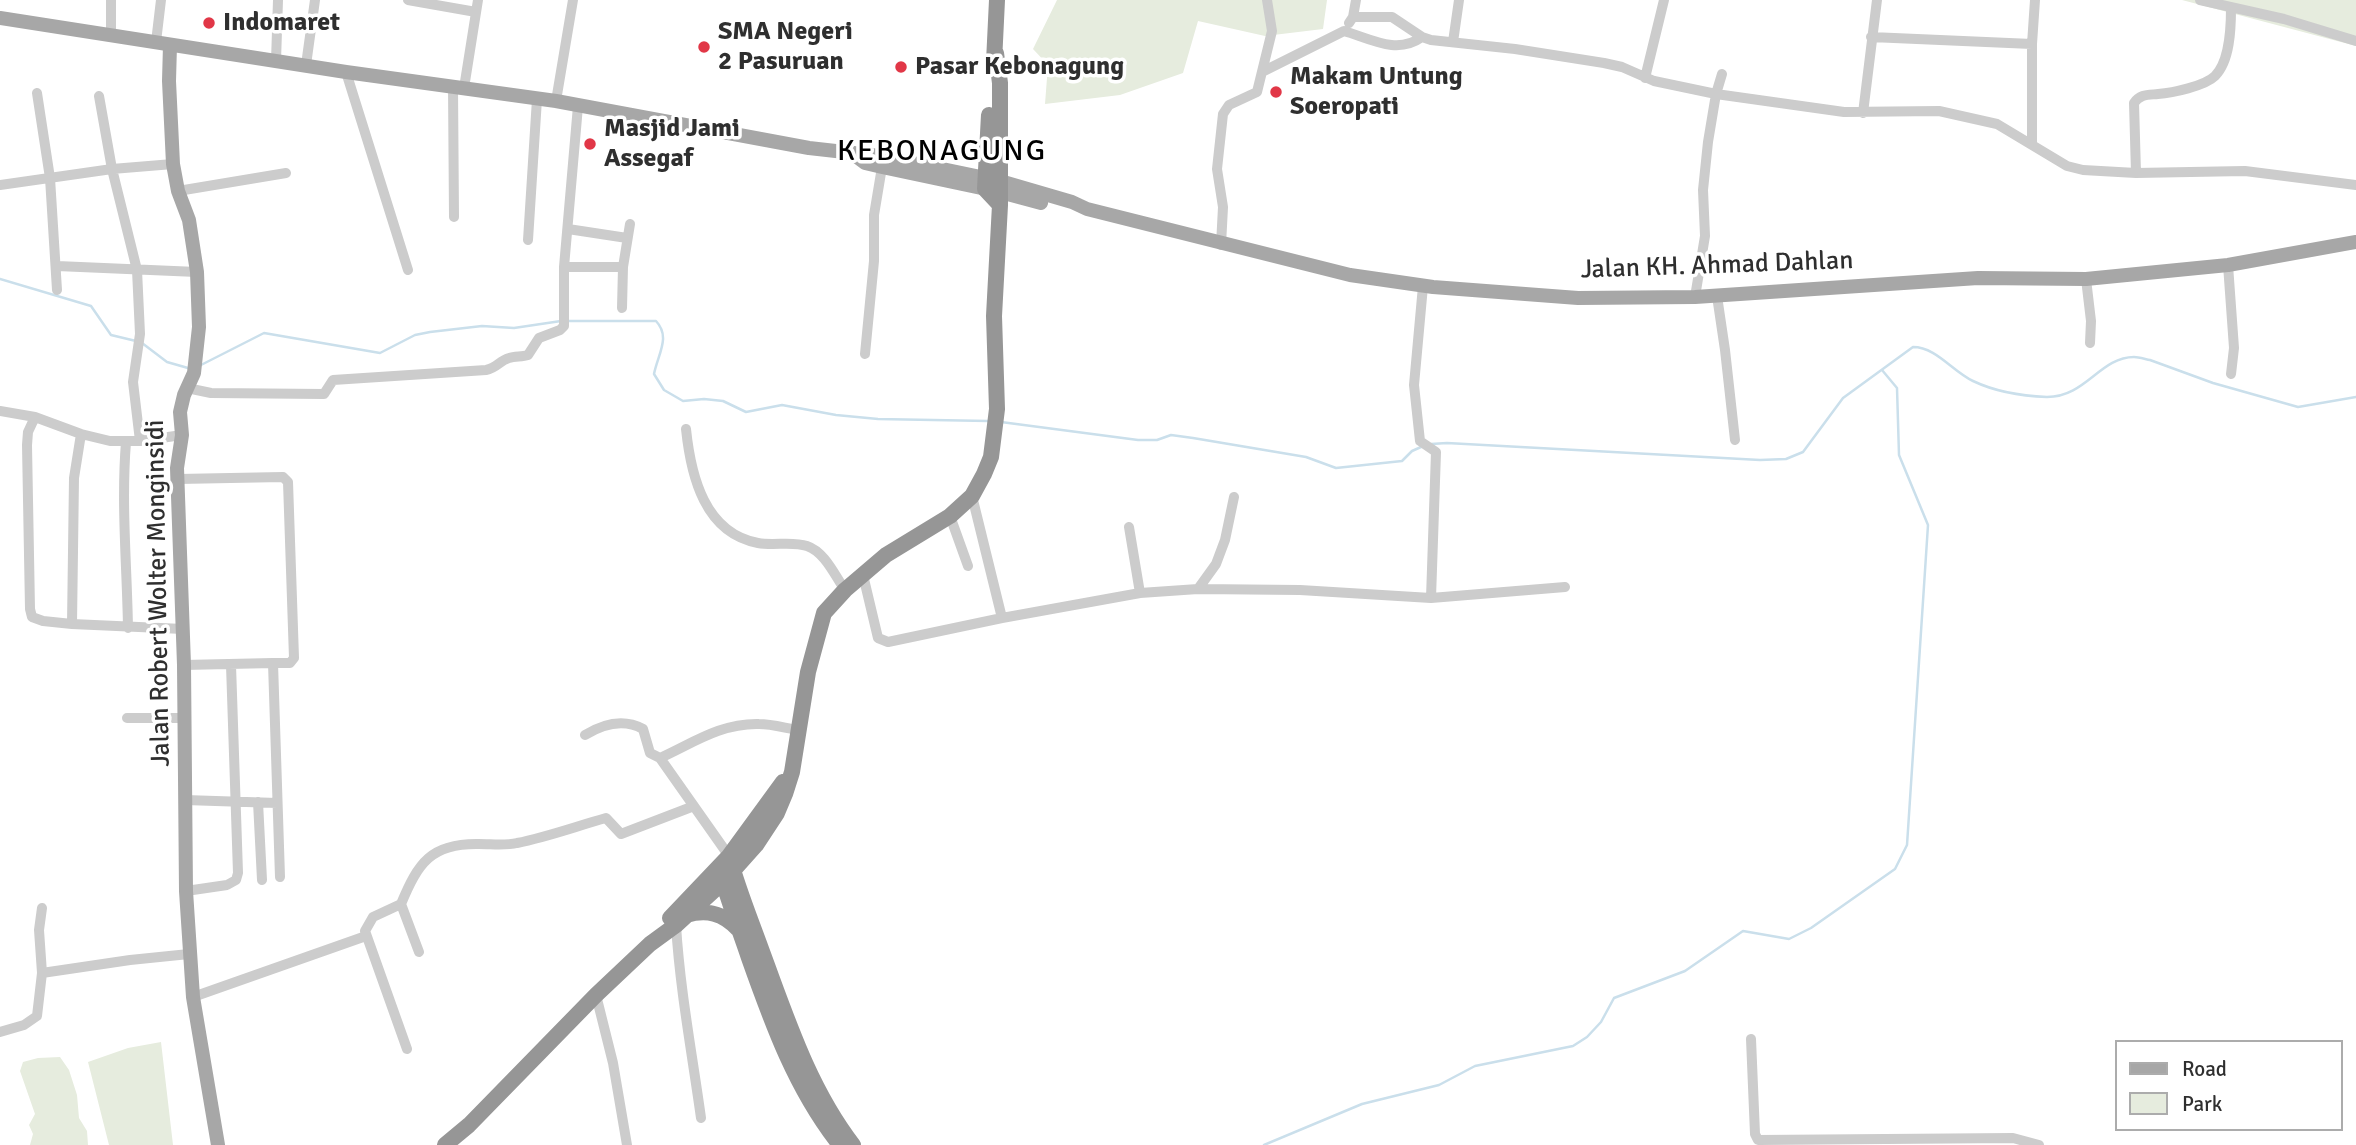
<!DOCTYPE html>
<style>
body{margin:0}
#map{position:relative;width:2356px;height:1145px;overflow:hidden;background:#fff;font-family:Signika,sans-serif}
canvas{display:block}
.legend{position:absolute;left:2115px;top:1040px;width:228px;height:91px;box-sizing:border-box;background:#fff;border:2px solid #acacac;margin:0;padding:9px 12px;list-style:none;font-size:21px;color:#2f2f2f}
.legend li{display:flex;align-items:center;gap:14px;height:35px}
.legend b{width:35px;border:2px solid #acacac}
</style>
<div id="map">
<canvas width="2356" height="1145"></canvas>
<ul class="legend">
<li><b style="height:9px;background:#a7a7a7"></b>Road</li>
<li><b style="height:19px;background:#e6ecde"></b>Park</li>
</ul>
</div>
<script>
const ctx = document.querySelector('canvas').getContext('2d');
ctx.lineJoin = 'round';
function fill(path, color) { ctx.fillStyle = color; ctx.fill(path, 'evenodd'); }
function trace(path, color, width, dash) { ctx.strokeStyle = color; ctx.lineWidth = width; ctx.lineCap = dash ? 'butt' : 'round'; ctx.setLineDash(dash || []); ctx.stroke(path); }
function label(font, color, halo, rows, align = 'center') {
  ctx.font = font + ' Signika,sans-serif'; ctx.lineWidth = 7; ctx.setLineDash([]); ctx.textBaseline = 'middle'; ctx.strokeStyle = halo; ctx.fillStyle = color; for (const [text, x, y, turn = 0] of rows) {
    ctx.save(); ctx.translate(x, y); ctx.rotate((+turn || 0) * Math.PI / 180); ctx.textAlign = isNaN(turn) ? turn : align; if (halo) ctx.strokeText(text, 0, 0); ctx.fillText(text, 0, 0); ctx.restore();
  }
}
const green = new Path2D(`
 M1057 0H1327L1323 29 1265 36 1198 21 1183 73 1120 95 1045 104 1048 65 1033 49Z
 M2182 0H2356V46Z
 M161 1042 173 1145H109L88 1062 128 1048Z
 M60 1057 69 1070 77 1095 79 1118 87 1131 88 1145H30L33 1134 29 1125 35 1114 20 1071 23 1062 38 1058Z`);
const stream = new Path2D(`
 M0 279 91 306 111 335 136 341
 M567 321H656C671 337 658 354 654 374L664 390 683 401 704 399 723 401 746 412 782 405 836 415 878 419 988 421
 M142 343 167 362 188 368
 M201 365 264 333 380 353 415 335 430 332 482 326 514 328 561 321
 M1001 422 1138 440H1157L1171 435 1193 438 1306 457 1336 468 1402 461 1412 451 1421 447
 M1431 444 1447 443 1760 460 1786 459 1803 452 1843 398 1913 347C1936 347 1952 371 1973 381 1996 392 2021 396 2047 397 2086 397 2100 357 2134 357 2138 357 2145 359 2150 360L2213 383 2298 407 2356 397
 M1264 1145 1362 1104 1439 1085 1475 1066 1573 1046 1587 1037 1601 1022 1614 998 1685 971 1743 931 1789 939 1811 928 1895 869 1907 845 1928 525 1899 455 1897 388 1882 370`);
const minor = new Path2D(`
 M111 0V36
 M408 0 476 12
 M2200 0 2284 19 2356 41
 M1353 17H1392L1422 37 1431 40 1515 49 1604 63 1622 67 1654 81 1716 94 1844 112 1939 111 1997 124 2067 166 2083 170 2136 173 2245 171 2356 185
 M1349 23 1353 17 1356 0
 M1871 37 2032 44
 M156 42 161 0
 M1453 42 1459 0
 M276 61 278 0
 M306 65 315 0
 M346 72 408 270
 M1262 72 1344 31C1371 39 1397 55 1422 37
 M1645 78 1664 0
 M453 87 454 217
 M464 88 478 0
 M37 93 50 178 57 290
 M99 96 112 169 137 270 140 334 133 382 140 441
 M556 101 573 0
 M1863 113 1877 0
 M2032 143V44L2035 0
 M2136 173 2134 103C2140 94 2148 95 2158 94 2172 93 2205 86 2215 76 2230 61 2231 29 2231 8
 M0 185 112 169 173 164
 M178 191 286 173
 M568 229 627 238
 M528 240 537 99
 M1221 245 1223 207 1217 169 1223 114 1229 105 1257 92 1272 31 1267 0
 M2228 265 2234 348 2231 374
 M57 266 197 272
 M564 267H623
 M2086 279 2091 321 2090 343
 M1423 286 1414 385 1420 441 1436 452 1431 598
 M1717 296 1725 350 1735 440
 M1695 297 1705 236 1703 190 1708 142 1716 94 1722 74
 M622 308 623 267 630 224
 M865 354 874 261V215L882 167
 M187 388 211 393 324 394 333 380 486 370C497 368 499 361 509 358 515 356 522 357 528 355L539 338 560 330 564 326V267L578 106
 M0 411 35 417 81 434 110 441H140L182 435
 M35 417 28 432 27 445 30 609 32 617 43 621 72 624 183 629
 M686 429C691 477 705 533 758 543 774 546 792 541 807 546 825 552 835 576 845 590
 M126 442C121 504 127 566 128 628
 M178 479 283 477 288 482 294 658 290 663H273L280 877
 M972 496 1002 618
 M950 516 968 566
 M863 575 878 638 888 642 1002 618 1140 593 1129 527
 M1198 589 1300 590 1431 598 1565 587
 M1140 593 1198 589 1216 564 1225 540 1234 497
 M72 624 74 478 81 434
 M184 665 273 663
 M127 718H184
 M585 735C603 724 623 718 643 729L650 753 660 758 729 856
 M660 758C693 743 721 723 759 724 772 724 785 728 798 730
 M185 800 277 803
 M258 802 262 880
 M186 891 227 885 236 880 238 873 231 665
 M401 904 373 917 365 931 407 1049
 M42 908 39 930 42 973
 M676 925C680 990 692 1053 701 1118
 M419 952 401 904C418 863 431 843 479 844 492 844 505 846 517 843 547 837 577 826 606 818L621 834 694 806
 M596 995 613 1063 627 1145
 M193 997 366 936
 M0 1032 24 1025 37 1016 42 973 130 960 189 954
 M1751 1039 1755 1134 1758 1140 2013 1138 2039 1145`);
const major = new Path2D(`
 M0 18 346 72 556 101 809 148 880 156 1000 181 1072 202 1087 209 1350 275 1433 287 1578 298 1695 297 1978 278 2086 279 2228 265 2356 242
 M170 45 169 81 173 164 178 191 189 220 197 272 199 327 194 373 184 395 180 412 182 435 177 468 184 665 186 891 193 997 218 1145
 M857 157 865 163 882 167 1000 192 1041 203`);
const highway = new Path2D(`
 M994 62 997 0
 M989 115 985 189 1000 205
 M729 856C738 890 752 923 764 957 788 1022 810 1089 853 1145
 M719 867C727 898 739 928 749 958 772 1023 796 1090 840 1145
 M686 915C707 909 723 913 738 929
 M670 918 729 856 783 782
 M445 1145 469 1125 596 995 650 944 676 925 723 882 756 845 777 813 785 794 792 772 808 672 824 613 845 590 886 555 950 516 972 496 984 474 991 457 997 409 994 316 1000 205V83L996 53`);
const markers = [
 [209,23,7,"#e13747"],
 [704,47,7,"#e13747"],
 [901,67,7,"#e13747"],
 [1276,92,7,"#e13747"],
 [590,144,7,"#e13747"]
];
const poiNames = [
 ["Indomaret",223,23],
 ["SMA Negeri",718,32],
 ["2 Pasuruan",718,62],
 ["Pasar Kebonagung",915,67],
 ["Makam Untung",1290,77],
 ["Soeropati",1290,107],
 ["Masjid Jami",604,129],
 ["Assegaf",604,159]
];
const streetNames = [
 ["Jalan KH. Ahmad Dahlan",1717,266,-2],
 ["Jalan Robert Wolter Monginsidi",159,593,-91]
];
const quarterNames = [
 ["KEBONAGUNG",942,152]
];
fill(green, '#e6ecde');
trace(stream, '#cadfeb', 2.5);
trace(minor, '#ccc', 10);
trace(major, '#a7a7a7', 14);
trace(highway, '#969696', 16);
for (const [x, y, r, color] of markers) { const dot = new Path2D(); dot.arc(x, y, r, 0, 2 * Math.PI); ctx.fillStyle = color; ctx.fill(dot); trace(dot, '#fff', 2.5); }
label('bold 26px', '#2f2f2f', '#fff', poiNames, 'left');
label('26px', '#2f2f2f', '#fff', streetNames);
ctx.letterSpacing = '2px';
label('30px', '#000', '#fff', quarterNames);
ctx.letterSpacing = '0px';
</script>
